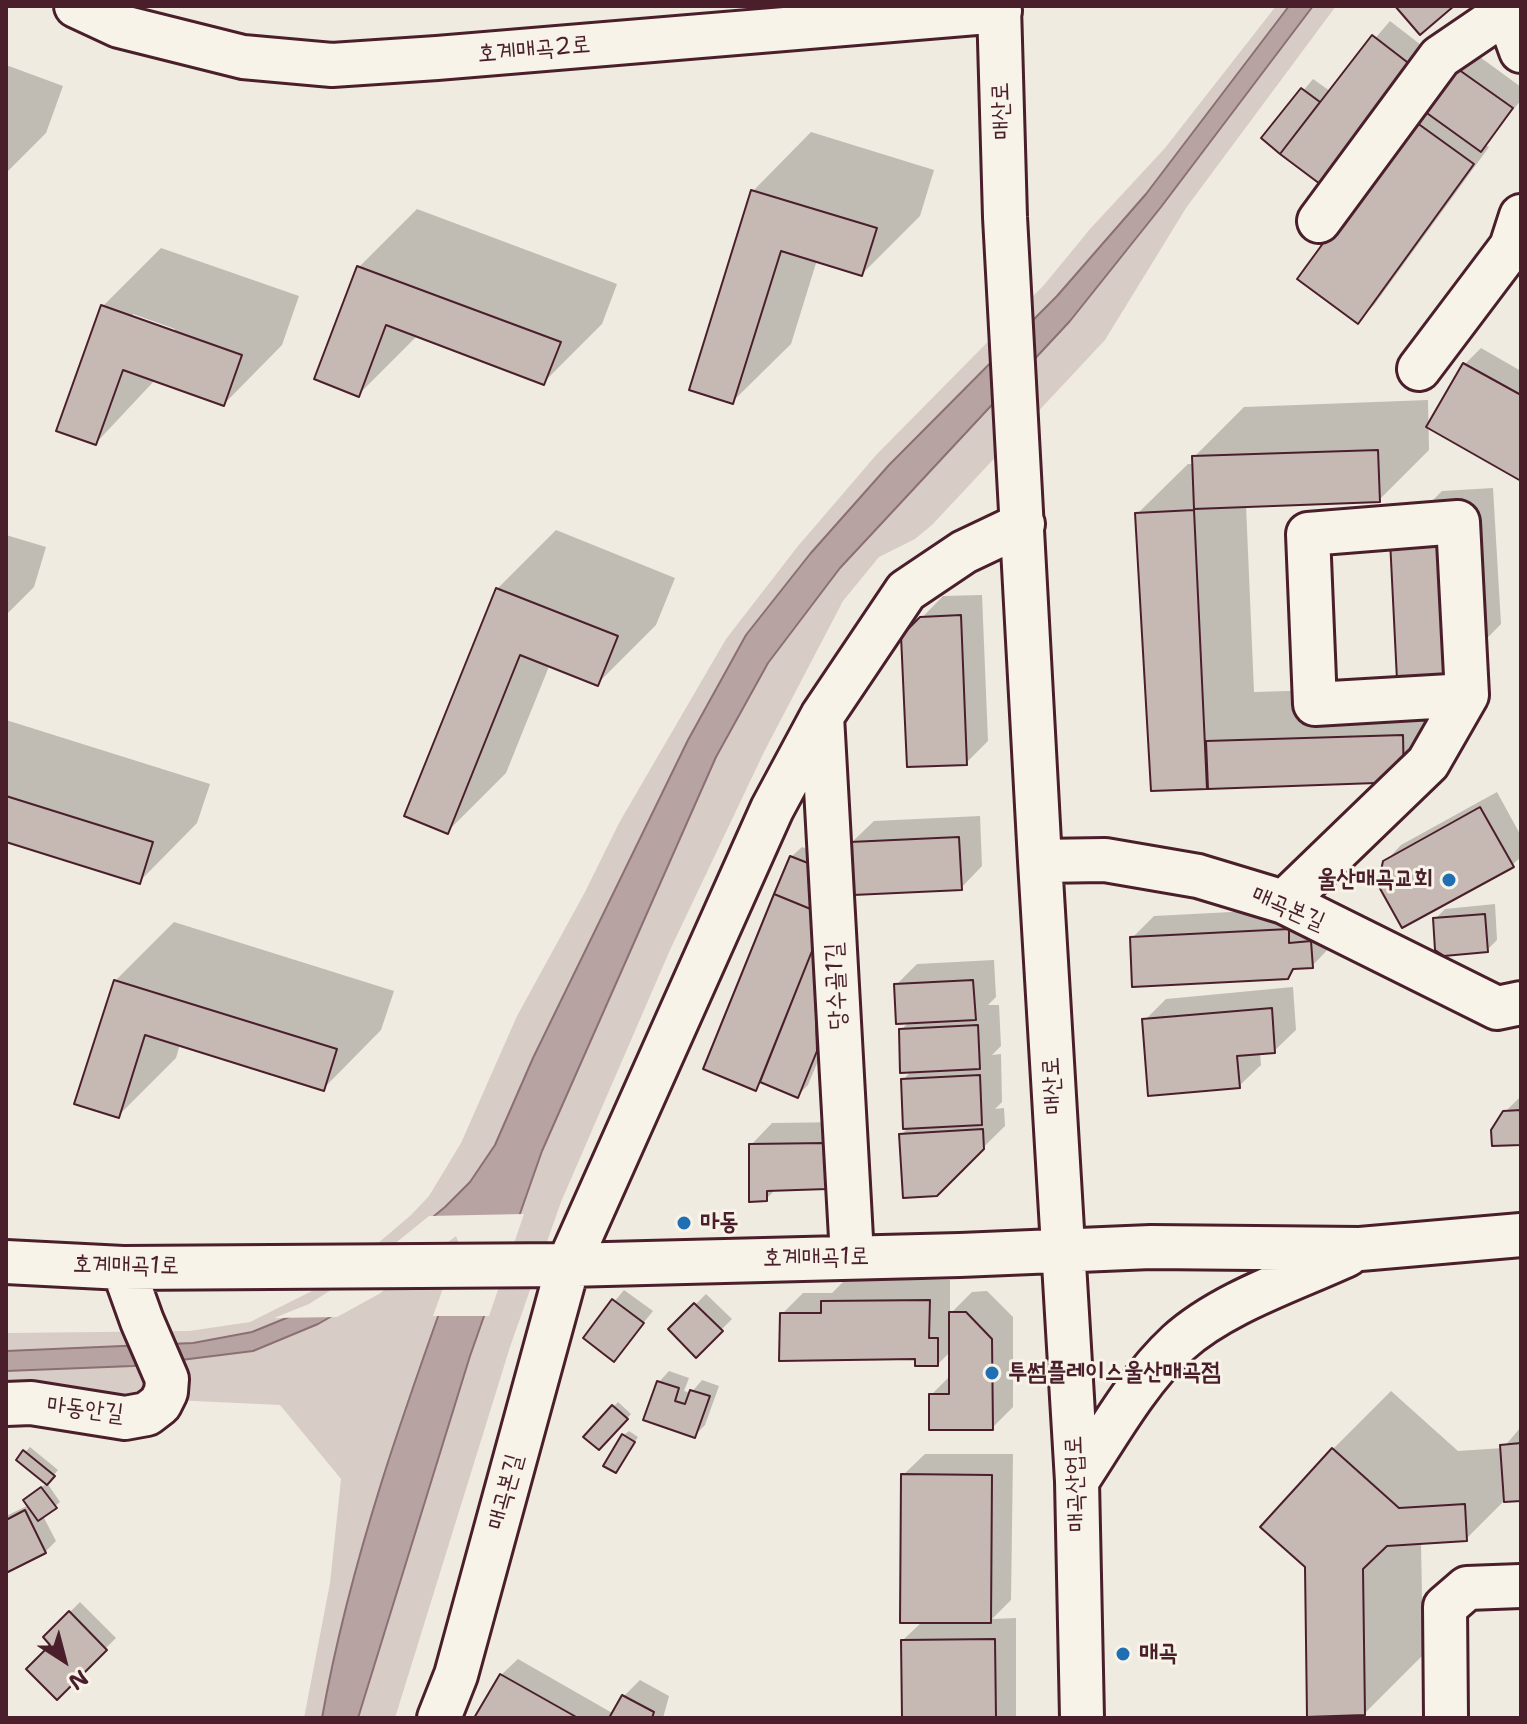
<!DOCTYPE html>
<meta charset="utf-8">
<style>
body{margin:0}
#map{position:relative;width:1527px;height:1724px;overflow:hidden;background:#f0ebe0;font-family:"Shantell Sans",sans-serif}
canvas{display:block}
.frame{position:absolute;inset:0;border:8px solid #4a1f2b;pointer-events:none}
.north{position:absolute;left:24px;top:1620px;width:80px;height:80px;-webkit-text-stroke:6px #f7f3e8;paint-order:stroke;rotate:144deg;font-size:22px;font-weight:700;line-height:32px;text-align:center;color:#4a1f2b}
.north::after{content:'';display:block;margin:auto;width:28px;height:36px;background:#4a1f2b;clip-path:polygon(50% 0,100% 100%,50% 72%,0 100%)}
</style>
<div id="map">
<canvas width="1527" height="1724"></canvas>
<div class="frame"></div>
<div class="north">N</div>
</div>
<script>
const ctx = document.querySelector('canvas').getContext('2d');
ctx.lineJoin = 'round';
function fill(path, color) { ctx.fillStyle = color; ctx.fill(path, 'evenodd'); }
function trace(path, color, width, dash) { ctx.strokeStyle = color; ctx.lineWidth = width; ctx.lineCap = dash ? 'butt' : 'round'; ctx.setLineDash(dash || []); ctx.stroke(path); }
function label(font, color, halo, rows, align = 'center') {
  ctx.font = font + ' "Shantell Sans","Poor Story",sans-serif'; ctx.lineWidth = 6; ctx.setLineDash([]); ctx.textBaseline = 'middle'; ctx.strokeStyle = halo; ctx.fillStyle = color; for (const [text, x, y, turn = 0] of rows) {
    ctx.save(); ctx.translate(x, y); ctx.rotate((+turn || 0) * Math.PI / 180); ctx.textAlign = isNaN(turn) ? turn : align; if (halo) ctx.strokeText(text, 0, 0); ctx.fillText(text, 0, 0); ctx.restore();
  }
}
const green = new Path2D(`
 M1276 6H1289L1146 194 1058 296 976 380 688 740 533 1058 495 1145 470 1182 445 1207 364 1274 311 1308 252 1332 193 1343 6 1351V1333L189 1331 250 1322 320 1287 357 1261 411 1215 429 1196 461 1143 517 1016 585 892 619 823 726 639 798 546 877 454 1044 285 1090 229 1165 148Z
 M1313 6H1336L1186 208 1105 340 932 525 915 539 879 557 843 601 764 752 670 950 561 1202 510 1347 395 1718H358L470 1356 542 1151 716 757 768 663 840 568 1070 321 1161 207Z
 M457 1229 464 1244C408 1399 351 1555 322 1718H304L330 1583 341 1479 280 1405 129 1398 62 1386H6V1371L133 1366 253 1351Z`);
const water = new Path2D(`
 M1289 6H1313L1161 207 1070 321 840 568 768 663 716 757 542 1151 470 1356 358 1718H322C351 1555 408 1399 464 1244L457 1230 376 1291 318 1324 253 1351 133 1366 6 1371V1351L193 1343 252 1332 311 1308 364 1274 445 1207 470 1182 495 1145 533 1058 688 740 746 635 810 554 889 465 1057 296 1146 194Z`);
const pier = new Path2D(`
 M524 1214 489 1316H433L459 1244 456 1236 379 1294 337 1317 274 1318 309 1304 361 1271 429 1216Z`);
const shadow = new Path2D(`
 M1390 21 1434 55 1328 187 1264 138 1313 79 1330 91Z
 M1473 52 1521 87V100L1485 145 1489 147 1374 305 1358 321 1415 121Z
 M6 65 63 86 46 133 6 173Z
 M811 132 934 170 920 216 862 274 817 260 791 344 732 402 753 191Z
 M417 209 617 284 602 324 544 382 418 335 359 394V267Z
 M161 248 299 296 282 345 224 404 155 380 96 443 103 306ZM133 314 175 329 174 333 133 319Z
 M1481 348 1521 371V479L1429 426 1465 364Z
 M1428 400 1429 450 1379 500 1246 505 1254 692 1452 686 1404 780 1153 789 1137 514 1188 464H1194V457L1244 407Z
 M1493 488 1501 624 1451 675 1392 541 1442 491Z
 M556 530 675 578 656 625 598 683 550 664 506 773 448 831 497 589Z
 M6 535 46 547 34 587 6 615Z
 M982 595 988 741 966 763 903 637 943 596Z
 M6 720 210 784 197 823 139 882 6 840Z
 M1497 792 1521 836V857L1512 865 1385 862 1401 845Z
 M980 816 982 866 961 888 852 842 874 821Z
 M802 847 823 855 827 1039 808 1085 798 1095 763 1081 755 1088 791 857Z
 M1495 904 1497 940 1487 950 1435 919 1445 909Z
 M1309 908 1333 944 1312 966 1297 967 1287 977 1132 938 1154 916Z
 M174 922 394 991 381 1030 323 1089 180 1044 176 1058 118 1116 115 981Z
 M994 960 996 997 988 1005H999L1001 1046 992 1055 1001 1054 1002 1102 995 1109 1004 1108 1005 1126 936 1194 901 1135 909 1127 903 1080 912 1070 901 1030 909 1022 896 985 917 964Z
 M1293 987 1296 1030 1274 1051 1260 1052 1261 1065 1239 1086 1145 1020 1166 999Z
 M1521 1096V1143L1505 1112Z
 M847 1122V1166L826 1187 777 1188 766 1199 751 1145 772 1123Z
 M845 1280H950V1314L972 1292 987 1291 1013 1317V1407L992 1428 931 1395 951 1375V1351L938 1364 782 1314 803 1293H832Z
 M624 1290 653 1311 614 1359 585 1337Z
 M706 1294 732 1319 696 1355 671 1329Z
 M669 1371 689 1378 684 1391 691 1393 702 1380 719 1386 705 1425 694 1436 659 1382Z
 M1391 1391 1458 1451 1503 1448 1521 1427V1499H1506L1466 1539 1421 1542 1423 1655 1364 1714 1333 1449Z
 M618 1402 631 1414 599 1448 586 1436Z
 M629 1431 638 1437 616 1471 624 1435Z
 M30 1447 58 1470 47 1483 18 1460Z
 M925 1454H1013L1011 1600 992 1619 1016 1618V1718H904L903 1640 923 1621 903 1475Z
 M47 1483 60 1502 43 1516 56 1541 45 1552 6 1571V1516L29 1505 30 1496Z
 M80 1602 116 1638 57 1697 53 1645 45 1637Z
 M518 1659 614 1714 624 1696 640 1680 669 1696 663 1718H476L501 1675Z`);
const building = new Path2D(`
 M1395 6H1454L1420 35Z
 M1372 35 1420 72 1328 190 1280 154Z
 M1455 67 1513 108 1481 152 1424 111Z
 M1301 88 1320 102 1280 154 1261 138Z
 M1413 120 1474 164 1358 324 1297 279Z
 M751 190 877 228 862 276 781 251 733 404 689 390Z
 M357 266 561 342 544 385 386 325 359 397 314 379Z
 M101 305 242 355 224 406 123 370 96 445 56 431Z
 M1463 363 1521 395V481L1426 427Z
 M1378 450 1380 502 1194 509 1192 456Z
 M1194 510 1207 789 1151 791 1135 513Z
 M1444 537 1452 677 1397 680 1390 540Z
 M496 588 618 636 598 686 520 655 448 834 404 816Z
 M961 615 967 765 907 767 901 636 920 617Z
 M1403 735 1404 782 1208 789 1206 741Z
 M6 796 153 842 140 884 6 842Z
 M1480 807 1514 867 1402 928 1378 885 1383 861Z
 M959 837 962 890 853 895 850 842Z
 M790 856 813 865V910L774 894Z
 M774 894 813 910 814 946 756 1091 703 1069Z
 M1485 914 1488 952 1444 956 1435 950 1433 918Z
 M1289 929V943L1311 941 1313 968 1293 969 1288 979 1132 987 1130 937Z
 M814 946 817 1051 798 1098 760 1082Z
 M114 980 337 1049 324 1091 145 1035 119 1118 74 1104Z
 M973 980 976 1020 896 1024 894 984Z
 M1272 1008 1275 1053 1237 1056 1240 1088 1148 1096 1142 1019Z
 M978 1025 980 1069 900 1073 899 1029Z
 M980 1075 982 1125 903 1129 901 1079Z
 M1521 1110V1145L1492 1146 1491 1130 1503 1111Z
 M983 1129 984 1149 937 1196 903 1198 899 1134Z
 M826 1143 827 1189 767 1191V1201L749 1202V1144Z
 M612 1299 644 1323 614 1362 583 1338Z
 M930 1300 929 1338H938V1366H915V1359L779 1361 780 1313H821V1301Z
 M694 1303 723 1331 696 1358 668 1329Z
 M949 1312H966L992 1339 993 1430H929V1394H949Z
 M657 1381 679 1388 675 1401 685 1404 690 1390 710 1396 695 1438 643 1420Z
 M612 1405 628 1419 599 1450 583 1437Z
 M622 1434 635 1442 616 1473 603 1466Z
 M1521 1443V1501L1504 1502 1500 1445Z
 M1332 1448 1399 1508 1465 1504 1467 1541 1387 1546 1363 1569 1365 1715 1307 1717 1305 1567 1260 1527Z
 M23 1450 55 1476 47 1485 16 1460Z
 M901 1474 992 1475 991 1623H900Z
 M41 1487 57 1508 38 1521 23 1500Z
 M25 1510 46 1553 6 1573V1520Z
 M69 1611 107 1650 57 1700 26 1669 50 1645 43 1637Z
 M995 1639 996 1718H902L901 1640Z
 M500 1674 578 1718H474Z
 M622 1695 654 1712 652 1718H609Z`);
const minor = new Path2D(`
 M76 6 119 26 243 57 332 65 437 58 1000 11
 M999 6 1005 217 1040 861 1077 1481 1082 1718
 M1507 12 1521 51
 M1319 221 1440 57 1515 6
 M1419 369 1511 247 1521 216
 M822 716 852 1256
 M1040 861 1105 860 1198 876 1284 902 1497 1008 1521 1003
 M1284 902 1428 763 1467 695 1458 522 1308 534 1315 704 1467 695
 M6 1262 123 1268 568 1265 960 1255 1151 1247 1360 1249 1521 1235
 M6 1404 31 1403 125 1418 147 1414 160 1404 166 1392 167 1379 142 1321 123 1268
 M1077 1481C1108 1434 1137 1381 1178 1343 1222 1303 1293 1280 1347 1255
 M439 1718 456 1675 568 1265 772 809 822 716 906 591 964 552 1023 524
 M1446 1718 1445 1607 1467 1588 1521 1586`);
const markers = [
 [1449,880,8,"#1f6fb2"],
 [684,1223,8,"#1f6fb2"],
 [992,1373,8,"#1f6fb2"],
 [1123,1654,8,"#1f6fb2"]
];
const streetNames = [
 ["호계매곡2로",534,50,-5],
 ["매산로",1002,111,-92],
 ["매곡본길",1288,909,23],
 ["당수골1길",837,986,-93],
 ["매산로",1053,1086,-93],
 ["호계매곡1로",816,1258,-1],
 ["호계매곡1로",126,1266,1],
 ["마동안길",85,1410,7],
 ["매곡산업로",1076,1484,-92],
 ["매곡본길",506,1492,-75]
];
const poiNames = [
 ["울산매곡교회",1433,880,"right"],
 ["마동",700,1223],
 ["투썸플레이스울산매곡점",1008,1373],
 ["매곡",1139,1654]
];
fill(green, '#d8cdc6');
fill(water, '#b7a4a2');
trace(water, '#8b6f72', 2);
fill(pier, '#f0ebe0');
fill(shadow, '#0003');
fill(building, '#c6b8b3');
trace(building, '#4a1f2b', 2);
trace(minor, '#4a1f2b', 48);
trace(minor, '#f7f3e8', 42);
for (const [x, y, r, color] of markers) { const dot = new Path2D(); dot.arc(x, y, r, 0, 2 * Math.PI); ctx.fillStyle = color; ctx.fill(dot); trace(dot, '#f7f3e8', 3); }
label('24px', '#4a1f2b', '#f7f3e8', streetNames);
label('bold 24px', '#4a1f2b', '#f7f3e8', poiNames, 'left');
</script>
